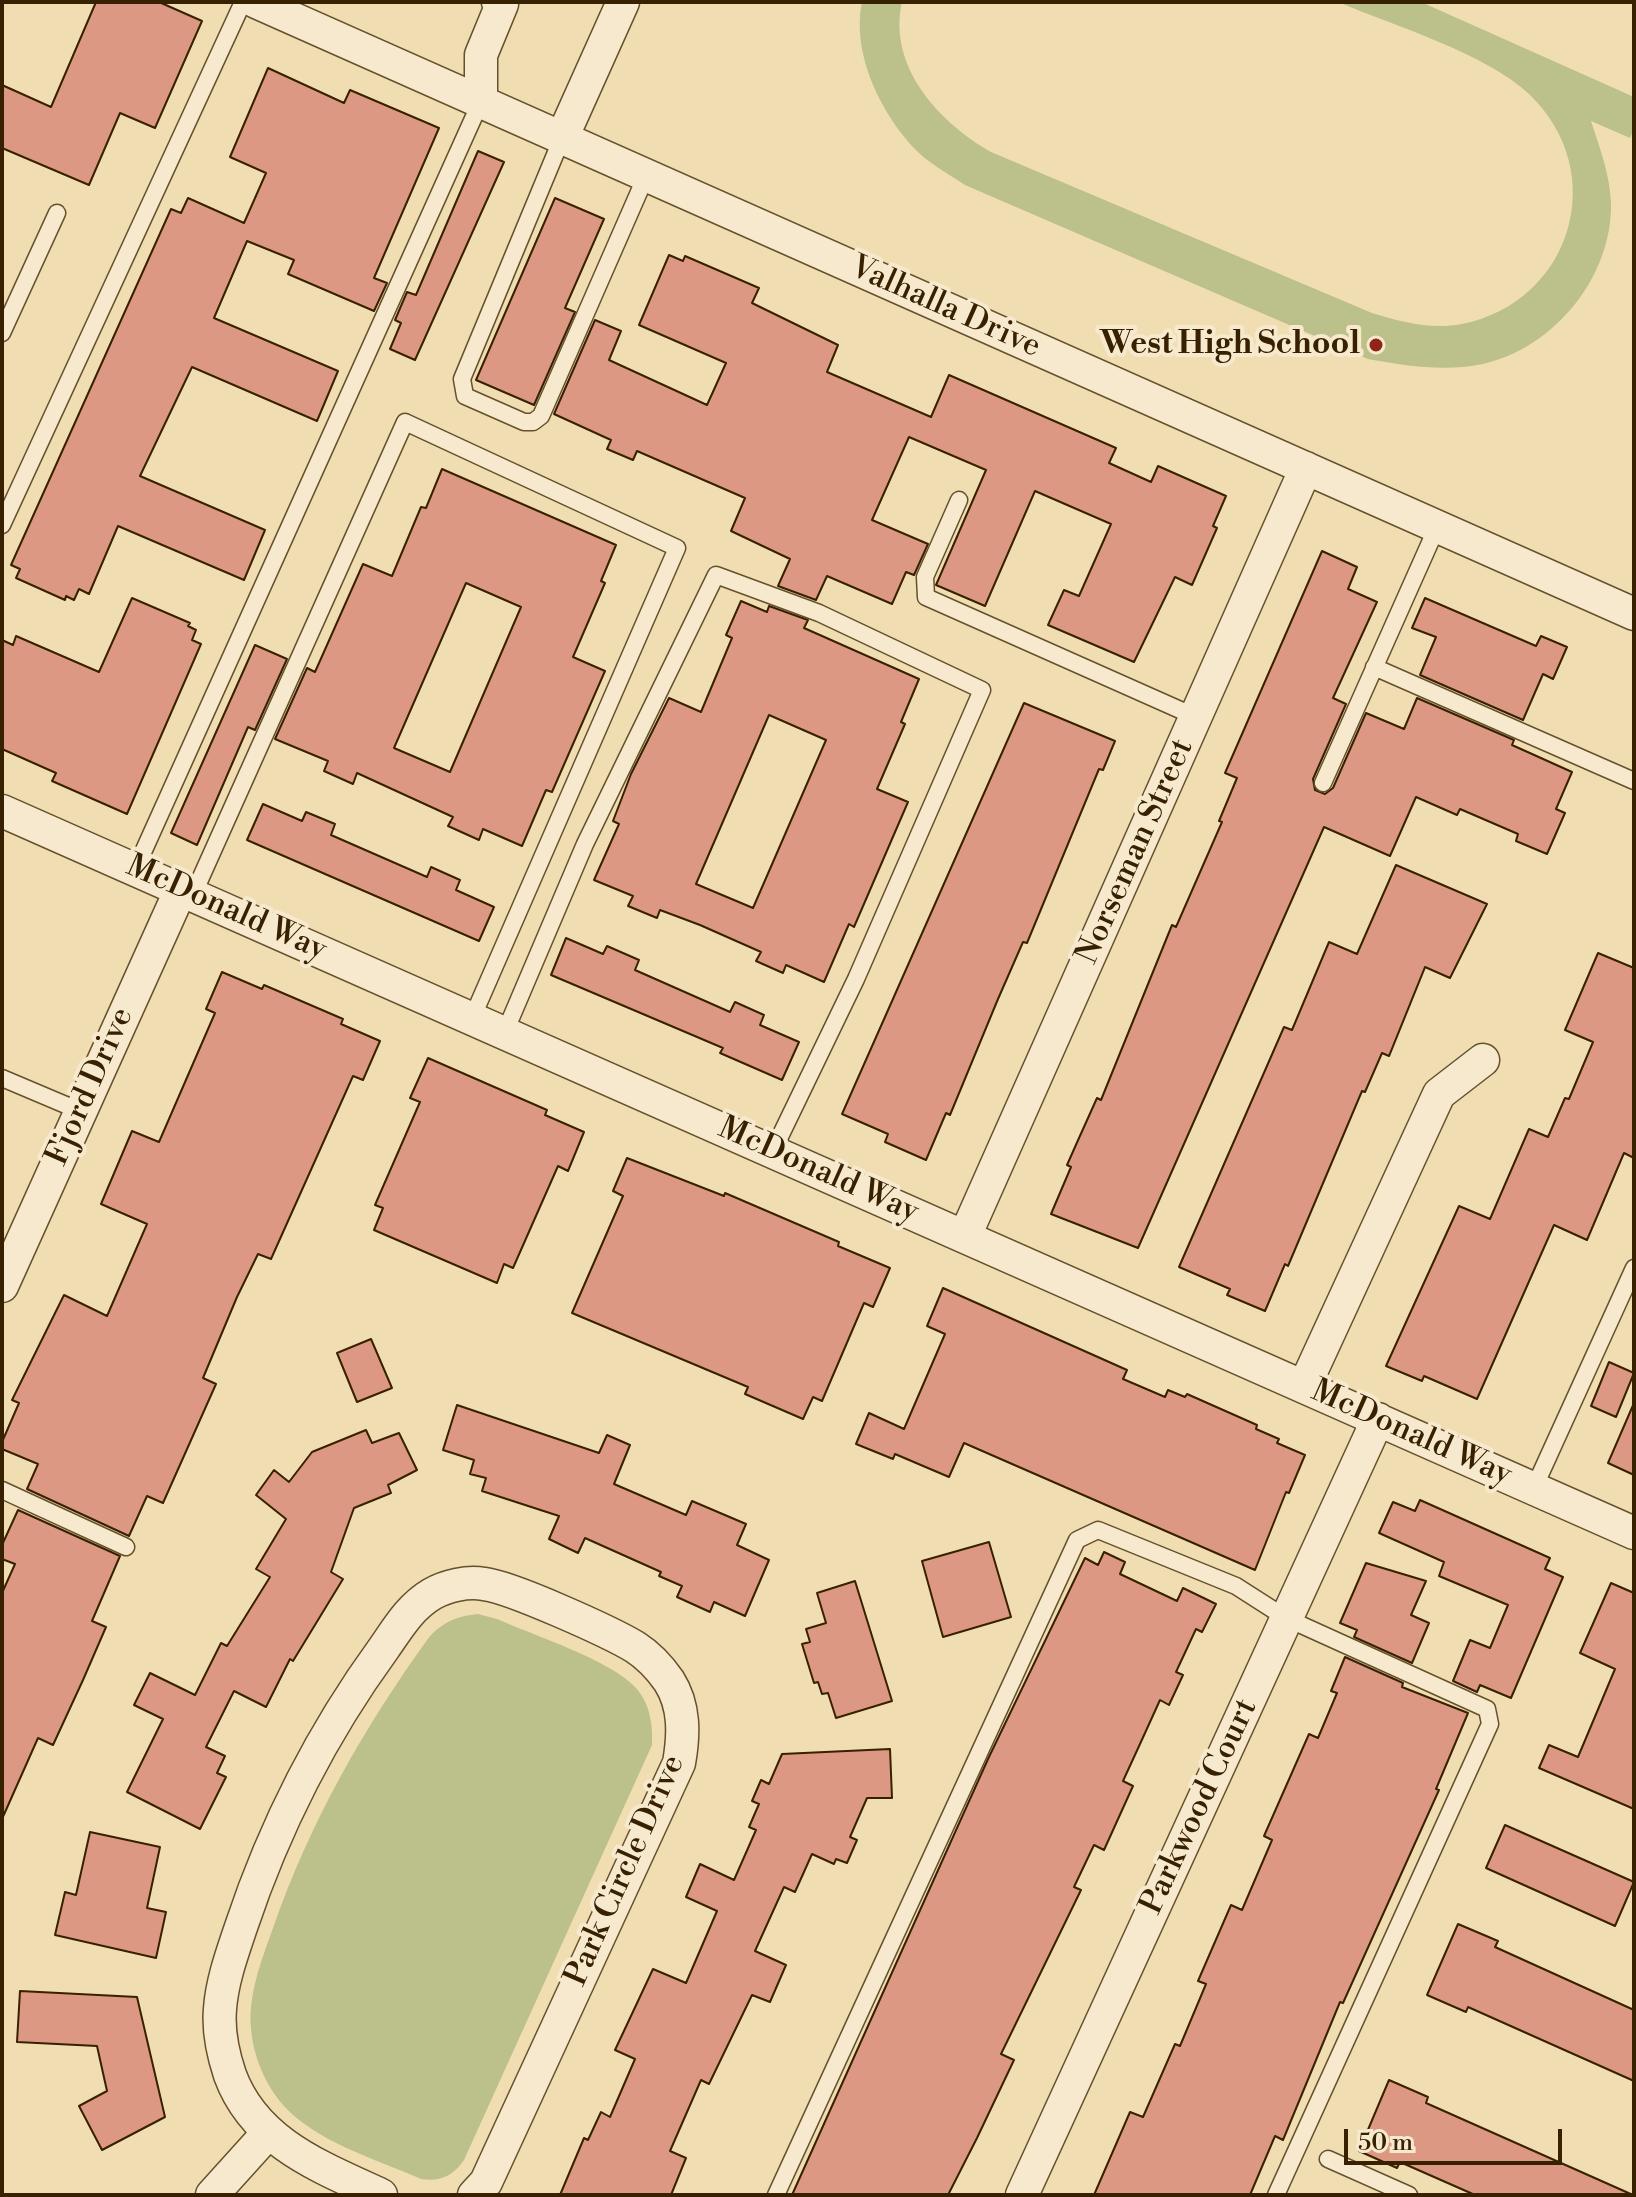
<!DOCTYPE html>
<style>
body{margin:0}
#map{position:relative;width:1636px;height:2197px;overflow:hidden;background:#f1ddb2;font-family:"Libre Bodoni",serif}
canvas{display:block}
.frame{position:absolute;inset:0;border:4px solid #372100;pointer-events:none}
.scale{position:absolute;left:1344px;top:2129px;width:218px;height:36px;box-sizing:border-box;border:4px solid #372100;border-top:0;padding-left:10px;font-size:24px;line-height:28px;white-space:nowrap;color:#372100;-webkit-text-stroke:6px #f6e9cd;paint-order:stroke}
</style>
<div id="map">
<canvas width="1636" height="2197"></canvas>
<div class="frame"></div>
<div class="scale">50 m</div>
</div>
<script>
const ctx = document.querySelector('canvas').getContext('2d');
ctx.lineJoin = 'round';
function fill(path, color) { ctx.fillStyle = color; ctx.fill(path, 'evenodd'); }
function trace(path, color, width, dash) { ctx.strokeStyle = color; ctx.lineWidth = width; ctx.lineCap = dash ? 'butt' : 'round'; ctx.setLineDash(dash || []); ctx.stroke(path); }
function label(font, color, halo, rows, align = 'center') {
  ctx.font = font + ' "Libre Bodoni",serif'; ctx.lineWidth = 8; ctx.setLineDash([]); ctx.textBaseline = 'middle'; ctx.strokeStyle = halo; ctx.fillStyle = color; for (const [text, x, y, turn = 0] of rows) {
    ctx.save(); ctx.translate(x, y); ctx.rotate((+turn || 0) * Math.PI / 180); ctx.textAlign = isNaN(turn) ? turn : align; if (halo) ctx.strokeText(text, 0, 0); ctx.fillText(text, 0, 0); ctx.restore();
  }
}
const green = new Path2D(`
 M862 2H902C887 67 940 123 991 152L1372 313C1402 322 1431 330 1462 324 1572 302 1611 172 1529 94 1485 53 1395 26 1338 2H1421L1634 97V129L1630 138 1591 121C1600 149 1610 174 1611 204 1612 277 1554 348 1483 364 1444 372 1407 366 1368 359L965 185C950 175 932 165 919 153 882 117 851 54 862 2Z
 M478 1614 497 1619C533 1635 610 1660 635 1687 650 1703 653 1724 652 1745L464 2160C453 2176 440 2182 421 2179 376 2159 316 2142 283 2105 265 2084 253 2056 251 2028 248 1994 262 1959 273 1928 310 1822 364 1727 430 1636 445 1621 457 1616 478 1614Z`);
const building = new Path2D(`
 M96 2H159L202 21 155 128 120 113 89 185 2 148V85L51 107Z
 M268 68 344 103 350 90 439 128 374 278 387 283 374 311 288 274 294 260 247 241 214 318 338 371 317 421 192 367 140 476 265 530 244 580 118 526 89 594 79 589 74 600 66 596 65 600 16 578 20 569 11 565 171 209 181 213 188 198 244 223 266 173 230 157Z
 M478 151 504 162 415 360 390 349 401 323 395 320 407 292 416 295Z
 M555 198 604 219 565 308 575 312 534 405 476 380Z
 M669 255 683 261 685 256 759 288 752 303 838 345 827 372 931 417 949 375 1116 448 1109 463 1151 482 1158 466 1226 496 1213 526 1217 528 1192 585 1175 577 1134 662 1048 625 1064 590 1079 596 1111 524 1035 491 985 606 936 585 986 470 909 437 872 520 928 544 914 575 906 572 892 604 827 576 816 600 778 586 790 559 731 531 745 498 637 451 633 460 607 449 611 440 554 414 595 320 621 331 609 360 707 405 726 363 639 325Z
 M442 469 616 545 601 581 605 583 573 657 605 671 552 792 546 790 522 846 483 829 479 840 448 826 453 817 357 773 353 784 324 771 328 761 275 739 307 668 315 672 363 564 392 576 421 507 426 508ZM466 583 521 607 450 772 394 748Z
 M1322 551 1357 567 1348 589 1377 602 1333 698 1346 704 1313 779 1315 790 1325 794 1333 788 1366 713 1404 729 1417 698 1514 740 1512 745 1572 772 1556 809 1565 813 1547 854 1516 841 1518 834 1460 809 1457 815 1416 797 1390 856 1324 827 1138 1248 1051 1214 1071 1167 1067 1165 1079 1138 1097 1098 1101 1100 1172 925 1176 927 1222 822 1219 821 1237 778 1225 773Z
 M132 598 190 623 188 626 196 630 192 640 201 644 127 814 52 781 56 773 2 749V640L13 645 16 636 99 672Z
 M1425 598 1536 646 1541 636 1567 647 1553 679 1543 674 1523 720 1420 675 1436 637 1412 628Z
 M741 601 767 612 769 606 808 620 804 628 919 679 901 722 905 724 877 789 908 802 854 927 849 924 824 982 786 965 783 973 756 961 761 952 700 925 660 910 657 918 628 906 633 896 594 880 619 824 613 821 631 774 669 698 701 712 732 638 726 635ZM769 715 826 740 753 908 696 884Z
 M255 645 287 659 255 730 248 727 197 845 171 833Z
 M1024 703 1115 741 1103 770 1099 769 1027 943 1023 942 998 999 950 1115 946 1113 926 1160 885 1142 888 1134 842 1114Z
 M263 804 302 821 306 812 335 824 331 835 427 877 431 867 460 880 456 890 494 907 479 941 247 840Z
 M1396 865 1487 904 1450 978 1425 967 1389 1056 1382 1053 1365 1092 1362 1091 1288 1266 1285 1264 1265 1311 1227 1295 1230 1289 1179 1267 1284 1027 1292 1030 1329 942 1357 954Z
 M566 938 603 954 607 946 639 960 635 970 730 1012 735 1002 764 1015 760 1025 799 1042 782 1080 720 1053 723 1048 551 975Z
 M1598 953 1634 968V1158L1624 1153 1587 1240 1554 1225 1477 1399 1424 1376 1422 1381 1386 1366 1459 1206 1490 1219 1529 1129 1548 1137 1565 1098 1569 1099 1593 1042 1565 1030Z
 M222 972 262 989 264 985 343 1019 341 1024 380 1041 363 1080 353 1076 271 1259 258 1254 237 1297 203 1378 216 1384 163 1503 147 1496 129 1536 27 1489 38 1464 2 1449V1442L19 1403 12 1400 64 1295 107 1316 147 1224 101 1204 132 1131 159 1142 215 1013 206 1009Z
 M428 1058 547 1110 545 1115 584 1132 568 1171 558 1166 513 1268 504 1264 497 1283 374 1230 383 1208 375 1205 420 1102 410 1098Z
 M627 1158 724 1196 725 1193 839 1242 838 1246 890 1268 873 1307 864 1303 822 1401 813 1397 803 1419 745 1394 748 1387 572 1313 623 1196 613 1191Z
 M943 1288 1127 1370 1123 1379 1165 1397 1168 1390 1185 1397 1187 1394 1257 1425 1256 1429 1279 1439 1277 1443 1305 1455 1289 1493 1286 1492 1255 1570 964 1443 949 1477 895 1454 893 1459 856 1444 869 1413 904 1429 945 1334 927 1326Z
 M371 1339 392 1388 357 1402 337 1353Z
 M1609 1362 1634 1373 1616 1417 1591 1406Z
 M1634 1403V1475L1608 1463Z
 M457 1405 599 1453 607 1435 630 1445 614 1484 686 1515 692 1501 746 1524 737 1545 769 1560 745 1616 714 1602 710 1612 677 1597 682 1586 659 1576 661 1572 585 1538 578 1553 549 1539 559 1516 482 1491 486 1478 470 1474 474 1460 443 1450Z
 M366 1430 372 1443 399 1433 417 1470 388 1485 391 1493 354 1508 331 1572 343 1579 293 1661 290 1659 266 1707 234 1691 206 1747 225 1756 217 1773 226 1777 200 1829 127 1792 163 1719 134 1705 150 1673 195 1695 221 1643 227 1646 270 1577 256 1569 286 1519 256 1495 274 1470 289 1482 312 1452Z
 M1420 1500 1550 1558 1545 1569 1563 1577 1511 1698 1480 1685 1477 1692 1453 1681 1470 1640 1490 1648 1508 1605 1439 1576 1444 1562 1379 1533 1393 1502 1415 1511Z
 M18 1510 120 1556 92 1621 106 1627 83 1680 53 1745 38 1738 2 1819V1593L15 1564 2 1559V1545Z
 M989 1542 1011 1617 943 1637 922 1561Z
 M1104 1552 1125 1562 1120 1574 1177 1601 1183 1588 1216 1604 1202 1632 1196 1629 1176 1672 1183 1675 1169 1705 1160 1700 1140 1744 1123 1781 1133 1786 1104 1850 1094 1845 1074 1887 1081 1890 1001 2054 1014 2060 977 2138 948 2195H792L988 1759 1085 1558 1098 1565Z
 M1366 1563 1426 1581 1411 1615 1429 1623 1412 1663 1354 1637 1357 1630 1340 1623Z
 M855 1581 892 1701 836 1718 828 1693 822 1694 818 1682 814 1683 802 1644 810 1642 806 1629 826 1623 817 1593Z
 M1611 1583 1634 1593V1809L1539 1768 1549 1745 1578 1757 1615 1669 1580 1653Z
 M1345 1657 1403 1683 1402 1687 1468 1713 1436 1789 1439 1790 1343 2003 1340 2002 1283 2140 1275 2136 1250 2195H1094L1130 2112 1143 2117 1175 2044 1180 2046 1206 1984 1198 1981 1231 1905 1242 1910 1272 1840 1264 1836 1309 1734 1318 1738 1337 1693 1331 1691Z
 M890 1749 892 1798H867L850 1837 857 1840 847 1863 836 1859 834 1864 812 1854 795 1892 784 1887 755 1951 786 1965 770 2002 752 1995 709 2084 701 2080 670 2151 686 2158 671 2195H560L584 2138 588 2140 601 2112 610 2117 635 2059 615 2050 653 1969 686 1983 717 1911 686 1897 700 1864 734 1880 756 1830 749 1827 759 1804 752 1801 761 1780 769 1784 782 1754Z
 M1505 1825 1634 1882 1615 1926 1486 1868Z
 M90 1832 160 1847 147 1908 166 1912 156 1958 55 1935 65 1892 76 1895Z
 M1458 1924 1498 1941 1495 1947 1634 2010V2081L1468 2007 1466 2012 1427 1995Z
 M20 1991 137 1997 165 2117 102 2150 79 2106 107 2091 97 2046 17 2042Z
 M1389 2080 1428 2097 1426 2103 1633 2195H1475L1400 2162 1397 2168 1359 2151Z`);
const service = new Path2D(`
 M562 138 462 379 465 396 524 422H533L541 416 646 176
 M2 333 57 213
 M959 500 925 577 926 597 1196 717
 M2 525 243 2
 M1374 667 1634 781
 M1323 783 1437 527
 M135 870 481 101
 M193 895 405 422 677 548 473 1016
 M505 1032 585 844 716 575 819 613 982 690 856 979 773 1151
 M2 1078 80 1111
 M1534 1488 1634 1268
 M2 1490 126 1547
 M1328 2159 1409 2195
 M776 2195 1077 1540 1098 1530 1236 1586 1286 1618 1487 1709 1490 1724 1276 2195`);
const minor = new Path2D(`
 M256 2 1634 614
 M481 101V55L502 4 498 2
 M562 138 623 2
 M2 811 1634 1533
 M965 1236 1306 468
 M2 1286 181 889
 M1304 1387 1439 1094 1483 1060
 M212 2195 268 2133
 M381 2195C321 2167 255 2143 230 2075 223 2054 218 2031 220 2009 222 1981 232 1954 241 1927 274 1828 322 1733 384 1648 398 1628 410 1607 432 1594 446 1586 467 1581 484 1584 511 1587 610 1632 635 1647 649 1656 660 1668 669 1681 685 1706 684 1735 679 1763L486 2182 474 2195
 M1022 2195 1378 1419`);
const markers = [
 [1376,345,8,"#8f2418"]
];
const streetNames = [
 ["Valhalla Drive",945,308,24],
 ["Norseman Street",1136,852,-66],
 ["McDonald Way",226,909,24],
 ["Fjord Drive",91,1087,-66],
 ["McDonald Way",818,1171,24],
 ["McDonald Way",1411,1434,24],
 ["Parkwood Court",1200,1807,-65],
 ["Park Circle Drive",626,1871,-66]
];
const poiNames = [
 ["West High School",1360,345]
];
fill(green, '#bcc08a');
fill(building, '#dc9883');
trace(building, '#372100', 2);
trace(service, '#66502c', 19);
trace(minor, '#66502c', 35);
trace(service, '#f6e9cd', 16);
trace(minor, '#f6e9cd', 32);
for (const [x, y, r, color] of markers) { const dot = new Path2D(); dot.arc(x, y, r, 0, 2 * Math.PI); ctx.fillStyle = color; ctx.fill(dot); trace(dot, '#f6e9cd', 3); }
label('32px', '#372100', '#f6e9cd', streetNames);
label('bold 32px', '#372100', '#f6e9cd', poiNames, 'right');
</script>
